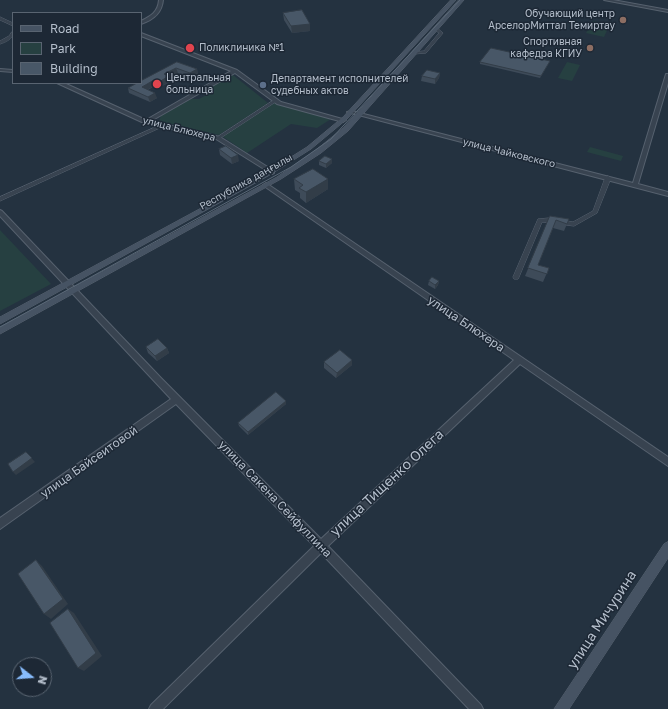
<!DOCTYPE html>
<meta charset="utf-8">
<style>
body{margin:0}
#map{position:relative;width:668px;height:709px;overflow:hidden;background:#243240;font-family:"Golos Text",sans-serif}
canvas{display:block}
.legend{position:absolute;left:12px;top:12px;width:130px;height:72px;box-sizing:border-box;background:#1d2835;border:1px solid #596471;margin:0;padding:5px 7px;list-style:none;font-size:12px;color:#b4becb}
.legend li{display:flex;align-items:center;gap:8px;height:20px}
.legend b{width:20px;border:1px solid #596471}
.north{position:absolute;left:12px;top:657px;width:40px;height:40px;box-sizing:border-box;background:#1d2835;border:1px solid #596471;border-radius:50%;rotate:107deg;font-size:11px;font-weight:700;line-height:16px;text-align:center;color:#b4becb}
.north::after{content:'';display:block;margin:auto;width:14px;height:18px;background:#88bcfc;clip-path:polygon(50% 0,100% 100%,50% 72%,0 100%)}
</style>
<div id="map">
<canvas width="668" height="709"></canvas>
<ul class="legend">
<li><b style="height:5px;background:#465363"></b>Road</li>
<li><b style="height:11px;background:#264041"></b>Park</li>
<li><b style="height:11px;background:#485767"></b>Building</li>
</ul>
<div class="north">N</div>
</div>
<script>
const ctx = document.querySelector('canvas').getContext('2d');
ctx.lineJoin = 'round';
function fill(path, color) { ctx.fillStyle = color; ctx.fill(path, 'evenodd'); }
function trace(path, color, width, dash) { ctx.strokeStyle = color; ctx.lineWidth = width; ctx.lineCap = dash ? 'butt' : 'round'; ctx.setLineDash(dash || []); ctx.stroke(path); }
function label(font, color, halo, rows, align = 'center') {
  ctx.font = font + ' "Golos Text",sans-serif'; ctx.lineWidth = 3; ctx.setLineDash([]); ctx.textBaseline = 'middle'; ctx.strokeStyle = halo; ctx.fillStyle = color; for (const [text, x, y, turn = 0] of rows) {
    ctx.save(); ctx.translate(x, y); ctx.rotate((+turn || 0) * Math.PI / 180); ctx.textAlign = isNaN(turn) ? turn : align; if (halo) ctx.strokeText(text, 0, 0); ctx.fillText(text, 0, 0); ctx.restore();
  }
}
const green = new Path2D(`
 M593 21 610 24 604 37 586 33Z
 M567 62 580 65 572 81 558 78Z
 M233 75 268 103 219 135 159 121 161 116 191 99H199L214 91 211 87Z
 M274 103 331 119 317 128 291 124 247 153 222 136Z
 M590 147 623 156 621 161 587 152Z
 M0 230 51 284 0 311Z`);
const pedestrian = new Path2D(`
 M274 100 277 101 219 139 216 138Z`);
const minor = new Path2D(`
 M0 17 13 23V26L0 20Z
 M435 28H437L443 33 426 53 414 54V52L424 51 439 33 435 30Z
 M12 32H13C13 39 6 42 0 44V41L9 36Z
 M160 125 164 126 0 201V197Z
 M608 176 611 178 597 213 574 226 542 222 519 277 518 279H514L513 277 538 219 549 218 573 222 593 211 605 178Z`);
const tertiary = new Path2D(`
 M159 0H163C162 13 153 20 141 24V21C151 16 158 12 159 0Z
 M604 0H613L668 10V12Z
 M141 33 237 70 281 102 346 120 343 122 277 104 235 73 151 121 220 137 274 171V173L272 174 216 139 144 123 57 83H64L146 120 231 71 141 36Z
 M0 69 13 70V72L0 71Z
 M666 74H668V83L638 184 668 192V196L347 112 352 111 633 183Z
 M266 183 668 457V466L520 364 328 546 481 705 483 709H469L321 553 163 709H149L151 705 314 546 176 404 0 529V518L171 399 0 216V210L2 211 161 378 321 539 514 360 264 186 263 185Z`);
const secondary = new Path2D(`
 M451 0H456L347 119 311 149 268 176 0 324V317L264 174 307 147 343 117Z
 M459 0H464L348 131 321 153 281 179 0 334V327L277 177 316 150 343 128Z
 M668 542V558L569 709H554L664 544Z`);
const tram = new Path2D(`
 M0 327 291 167 331 139 460 0`);
const wall = new Path2D(`
 M283 13 310 24V31L292 33 284 20Z
 M550 61 540 78 480 64V62Z
 M177 62 197 69 198 75 191 79 178 73 169 78 170 82 160 87 156 85 148 90 157 98 150 102 129 93 128 88Z
 M440 73 439 78 435 84 421 81 422 76Z
 M219 149 239 161 232 164 220 155Z
 M332 159V163L326 168 319 165V161Z
 M294 179 328 189 306 203 300 198V193L295 190Z
 M550 216 569 219 564 231 553 228 538 265 549 268 543 282 525 276Z
 M429 281H439L438 285 435 289 428 285Z
 M146 347 167 348 169 353 157 361 148 353Z
 M352 360V365L336 378 324 368V362Z
 M286 401V404L248 435 239 426 238 423Z`);
const shadedWall = new Path2D(`
 M310 24V31L292 33 291 26Z
 M176 68 178 73 169 78 170 82 160 87 159 82 164 74Z
 M197 69 198 75 191 79 190 73Z
 M440 73 439 78 435 84V79Z
 M154 80 156 85 143 92 142 87Z
 M155 93 157 98 150 102 148 97Z
 M238 155 239 161 232 164 231 158Z
 M332 159V163L326 168V164Z
 M328 179V189L306 203V192Z
 M439 281 438 285 435 289V285Z
 M167 348 169 353 157 361 155 356Z
 M352 360V365L336 378 337 373Z
 M286 401V404L248 435V432Z
 M26 452 35 462 16 475 13 472Z
 M36 560 42 566 68 604 51 619 44 614Z
 M68 609 74 613 102 656 84 671 78 668Z`);
const building = new Path2D(`
 M302 10 310 24 291 26 283 13Z
 M491 48 550 61 541 76 480 62Z
 M177 62 197 69 190 73 176 68 164 74 169 76 159 82 154 80 142 87 155 93 148 97 128 88 137 83H141V81Z
 M427 70 440 73 435 79 422 76Z
 M226 146 238 155 231 158 219 149Z
 M325 156 332 159 326 164 319 161Z
 M313 169 328 179 306 192 299 188 303 185 294 179Z
 M550 216 569 219 567 224 556 220 538 265 549 268 547 274 528 268Z
 M432 277 439 281 435 285 429 281Z
 M158 339 167 348 155 356 146 347Z
 M340 350 352 360 337 373 324 362Z
 M276 392 286 401 248 432 238 423Z
 M26 452 32 458 13 472 8 464Z
 M36 560 63 599 44 614 18 574Z
 M68 609 96 653 78 668 50 623Z`);
const markers = [
 [623,20,4,"#8d6e63"],
 [190,48,5,"#e0444e"],
 [590,48,4,"#8d6e63"],
 [157,84,5,"#e0444e"],
 [263,85,4,"#5c6f8a"]
];
const farPoinames = [
 ["Обучающий центр",615,14,"right"],
 ["АрселорМиттал Темиртау",615,26,"right"],
 ["Спортивная",582,42,"right"],
 ["кафедра КГИУ",582,54,"right"],
 ["Поликлиника №1",199,48],
 ["Центральная",166,78],
 ["больница",166,90],
 ["Департамент исполнителей",271,79],
 ["судебных актов",271,91]
];
const farStreetnames = [
 ["улица Блюхера",179,129,14],
 ["улица Чайковского",509,153,14],
 ["Республика даңғылы",246,182,-29]
];
const streetNames = [
 ["улица Блюхера",466,324,34],
 ["улица Байсеитовой",89,462,-35],
 ["улица Сакена Сейфуллина",275,499,46]
];
const nearStreetnames = [
 ["улица Тищенко Олега",387,483,-43],
 ["улица Мичурина",602,620,-57]
];
fill(green, '#264041');
trace(pedestrian, '#56616e', 1);
trace(minor, '#56616e', 1);
trace(tertiary, '#56616e', 2);
trace(secondary, '#56616e', 1);
fill(pedestrian, '#384350');
fill(minor, '#384350');
fill(tertiary, '#384350');
fill(secondary, '#465363');
trace(tram, '#5a6877', 1);
fill(wall, '#3e4b59');
fill(shadedWall, '#323d48');
fill(building, '#485767');
trace(building, '#323d48', 1);
for (const [x, y, r, color] of markers) { const dot = new Path2D(); dot.arc(x, y, r, 0, 2 * Math.PI); ctx.fillStyle = color; ctx.fill(dot); trace(dot, '#1d2835', 1.5); }
label('10px', '#b4becb', '#1d2835', farPoinames, 'left');
label('10px', '#b4becb', '#1d2835', farStreetnames);
label('12px', '#b4becb', '#1d2835', streetNames);
label('14px', '#b4becb', '#1d2835', nearStreetnames);
</script>
